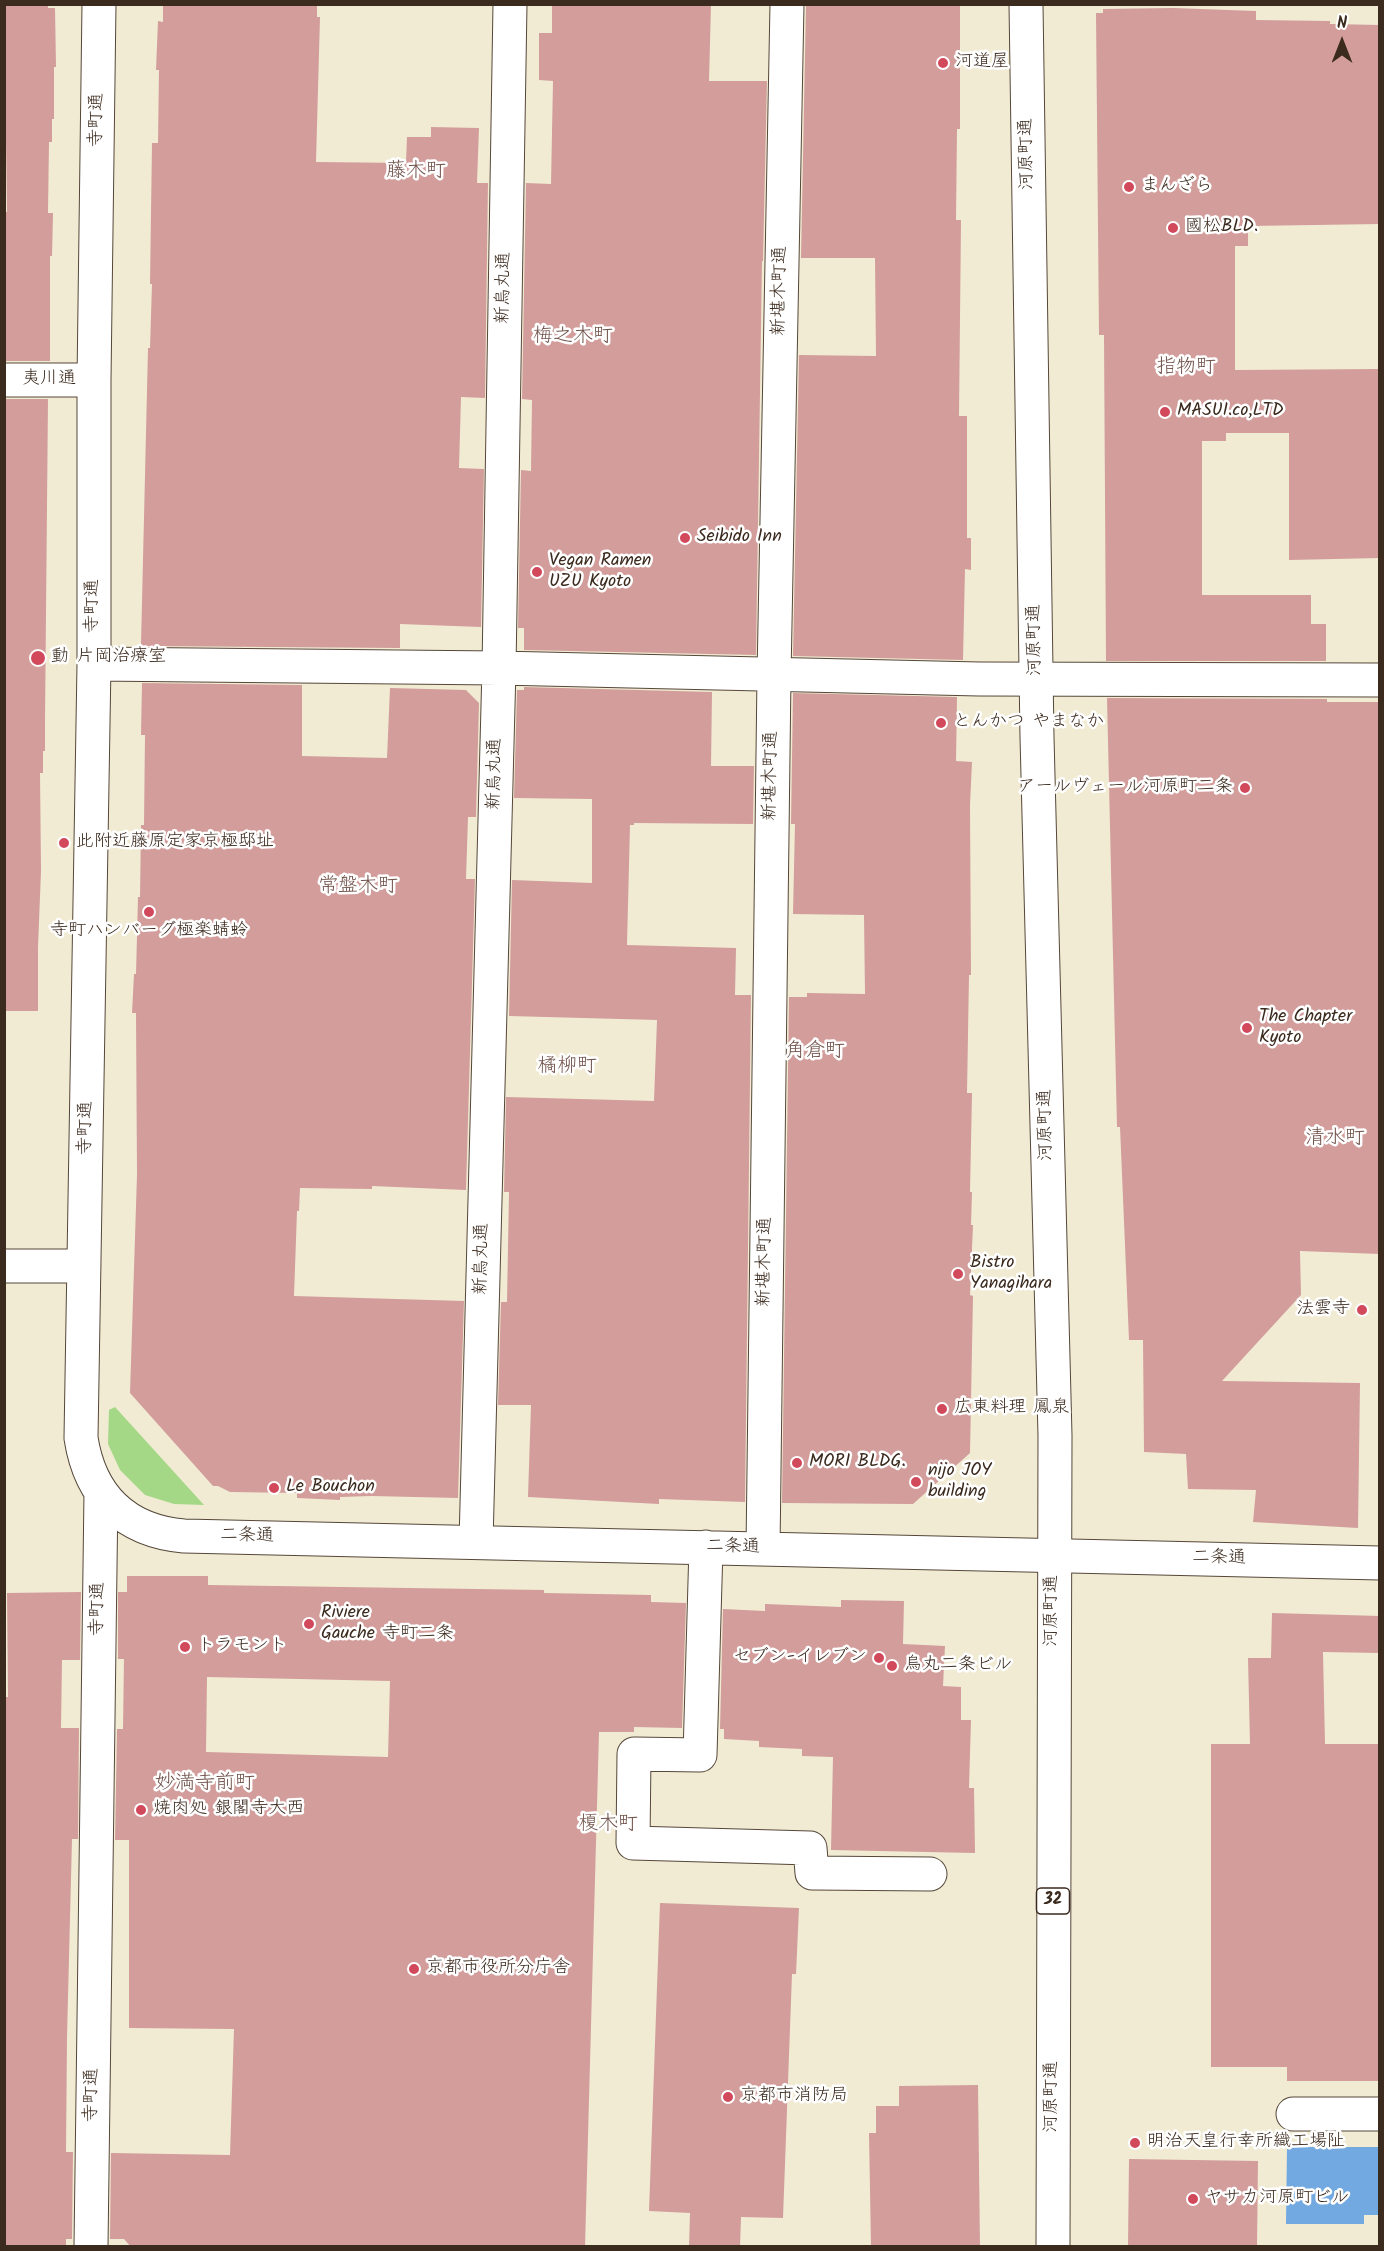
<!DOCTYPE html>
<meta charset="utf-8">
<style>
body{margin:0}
#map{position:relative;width:1384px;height:2251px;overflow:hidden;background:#f1ebd4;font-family:Kalam,sans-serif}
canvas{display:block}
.frame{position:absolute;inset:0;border:6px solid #3b2a1e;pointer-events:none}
.north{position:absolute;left:1312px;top:12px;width:60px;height:60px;-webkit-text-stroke:4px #fff;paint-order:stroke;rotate:0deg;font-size:16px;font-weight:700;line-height:24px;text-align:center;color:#3b2a1e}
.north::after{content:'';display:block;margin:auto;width:21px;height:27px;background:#3b2a1e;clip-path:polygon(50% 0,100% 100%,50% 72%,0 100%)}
</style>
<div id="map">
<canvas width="1384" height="2251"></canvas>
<div class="frame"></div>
<div class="north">N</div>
</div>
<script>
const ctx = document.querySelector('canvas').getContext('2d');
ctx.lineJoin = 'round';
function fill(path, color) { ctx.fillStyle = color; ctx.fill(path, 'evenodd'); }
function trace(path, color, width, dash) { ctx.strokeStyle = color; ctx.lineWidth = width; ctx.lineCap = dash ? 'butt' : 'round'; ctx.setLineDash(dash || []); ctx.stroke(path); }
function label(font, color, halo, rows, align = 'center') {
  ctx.font = font + ' Kalam,"Klee One",sans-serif'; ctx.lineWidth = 5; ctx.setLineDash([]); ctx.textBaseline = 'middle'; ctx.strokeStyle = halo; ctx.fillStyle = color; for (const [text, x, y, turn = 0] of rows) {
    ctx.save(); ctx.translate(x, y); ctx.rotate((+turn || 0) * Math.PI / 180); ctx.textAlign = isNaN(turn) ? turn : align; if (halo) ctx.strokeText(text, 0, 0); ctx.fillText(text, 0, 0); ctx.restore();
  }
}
const green = new Path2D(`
 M115 1407 204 1505 174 1504 145 1495 120 1470 108 1444 109 1410Z`);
const water = new Path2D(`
 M1287 2147H1379V2215H1364V2224H1286Z`);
const building = new Path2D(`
 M4 4H48V8H55L56 67H54V119H52V142H49L48 213H53L52 256H50V361H4V212H7Z
 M163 4H317V17H320L316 162 406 163 407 137H431V127L479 128 477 183H488L485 398 461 397 459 468 484 469 481 627 400 624V648L143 646 141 644 148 348H150L152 284H150L152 143H158L159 70H156L158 21 163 22Z
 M552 4H711L709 81H767L763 261H762L756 655 524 650V628H518L521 470 531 471 532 400 522 399 526 183 551 184 553 81 539 80V33H552Z
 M806 4H960V129H957L956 220H961L959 416H967V538H971V570L965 569 963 660 793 656 799 355 876 356 875 258H801Z
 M1173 8 1256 11V20L1330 21V24L1380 25V224L1248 226V246H1235V370L1380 369V558L1289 560V433H1226V441H1202V595H1311V624H1326V661H1106L1104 335H1099L1096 13H1103V9Z
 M4 399H48L45 720V751H43V773H40L41 871 38 947V1011H4Z
 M142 683 302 685V756L387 758 390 688 466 690 479 703 476 817H468L466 879H475L466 1190 372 1186V1189L300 1188 299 1211H297L294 1296 464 1301 458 1498 371 1496 340 1497V1500L297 1498V1493L230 1492 218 1486H213L130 1393 137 1175 136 1013H132L134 974H136L138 897H140L141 825H144L145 735H141Z
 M524 687 712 692 711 766H754L753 824 634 823V825H630L627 945 736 948 735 995H751L745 1502 659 1499V1504L528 1497 531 1405H498L501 1302H507L509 1192H504L506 1097 654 1101 657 1020 509 1016 512 880 592 883V799L514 798 517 690H524Z
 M793 693 957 697 956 761 972 762 970 805 971 975H969L967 1093H972L970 1192H972L971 1225H973L970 1295 973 1296 970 1453 913 1504 782 1503 789 997H807V993L865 994 864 915 793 914 795 824H791Z
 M1107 698 1327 699V702H1380V1254L1300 1251 1301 1295 1222 1381 1360 1383 1358 1528 1253 1522 1256 1490 1188 1489 1186 1454 1144 1452 1143 1340H1129L1120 1127H1117Z
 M127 1576H208V1585L544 1590V1593L651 1595V1602L686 1603 682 1728 634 1727V1732H599L585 2247H131L124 2239H110L111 2153 230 2155 234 2029 129 2028V1840H115L117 1729H123L124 1659H118V1592H127ZM207 1677 390 1681 388 1757 206 1752Z
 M81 1592 80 1660H62L61 1728H79L78 1839H72L67 2037 66 2152H73L72 2239H66V2247H4V1697H8L7 1593Z
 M841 1600 904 1601 903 1644 945 1646 943 1686 961 1687V1720H971L969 1788H974L975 1853 831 1850 833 1757 802 1756V1749L759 1747V1741L724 1739V1729H720L723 1609 765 1611V1604L841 1607Z
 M1272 1613 1380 1616V1653L1323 1652 1325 1744H1380V2081H1287V2067H1211V1744H1250L1248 1658H1271Z
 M660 1903 799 1908 796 1974H792L783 2218 741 2217 740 2247H689L690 2213 649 2211Z
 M978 2085 980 2247H871L869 2133H876V2106H899V2086Z
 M1129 2159 1258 2161 1257 2247H1128Z`);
const minor = new Path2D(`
 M99 4 94 380V664L81 1438C90 1496 125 1531 184 1536L1380 1563
 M4 380H94
 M94 664 499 668 979 679 1380 680
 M4 1266H84
 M476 1542 499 668 510 4
 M706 1547 700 1755 634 1754 633 1843 810 1848 812 1873 930 1874
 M763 1549 774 675 787 4
 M1293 2114H1380
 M91 2246 101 1492`);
const major = new Path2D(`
 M1026 4 1037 737 1055 1435 1053 2246`);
const markers = [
 [943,63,6,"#d1495b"],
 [1129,187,6,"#d1495b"],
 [1173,228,6,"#d1495b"],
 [1165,412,6,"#d1495b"],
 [685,538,6,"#d1495b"],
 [537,572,6,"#d1495b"],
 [38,658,8,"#d1495b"],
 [941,723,6,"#d1495b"],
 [1245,788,6,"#d1495b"],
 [64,843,6,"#d1495b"],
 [149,912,6,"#d1495b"],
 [1247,1028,6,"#d1495b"],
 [958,1274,6,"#d1495b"],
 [1362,1310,6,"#d1495b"],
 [942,1409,6,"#d1495b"],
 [797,1463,6,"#d1495b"],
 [916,1482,6,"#d1495b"],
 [274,1488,6,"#d1495b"],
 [309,1624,6,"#d1495b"],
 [185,1647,6,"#d1495b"],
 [879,1658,6,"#d1495b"],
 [892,1666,6,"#d1495b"],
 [141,1810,6,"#d1495b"],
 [414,1969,6,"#d1495b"],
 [728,2097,6,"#d1495b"],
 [1135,2143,6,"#d1495b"],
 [1193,2199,6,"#d1495b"]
];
const shields = [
 [1053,1901,33]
];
const shieldNames = [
 ["32",1053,1901]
];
const poiNames = [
 ["河道屋",955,63],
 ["まんざら",1141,187],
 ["國松BLD.",1185,228],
 ["MASUI.co,LTD",1177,412],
 ["Seibido Inn",697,538],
 ["Vegan Ramen",549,562],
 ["UZU Kyoto",549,583],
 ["動 片岡治療室",51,658],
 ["とんかつ やまなか",953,723],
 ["アールヴェール河原町二条",1233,788,"right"],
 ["此附近藤原定家京極邸址",76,843],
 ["寺町ハンバーグ極楽蜻蛉",149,932,"center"],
 ["The Chapter",1259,1018],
 ["Kyoto",1259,1039],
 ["Bistro",970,1264],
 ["Yanagihara",970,1285],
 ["法雲寺",1350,1310,"right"],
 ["広東料理 鳳泉",954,1409],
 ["MORI BLDG.",809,1463],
 ["nijo JOY",928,1472],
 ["building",928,1493],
 ["Le Bouchon",286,1488],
 ["Riviere",321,1614],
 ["Gauche 寺町二条",321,1635],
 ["トラモント",197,1647],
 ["セブン-イレブン",867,1658,"right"],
 ["烏丸二条ビル",904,1666],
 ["焼肉処 銀閣寺大西",153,1810],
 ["京都市役所分庁舎",426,1969],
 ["京都市消防局",740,2097],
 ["明治天皇行幸所織工場阯",1147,2143],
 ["ヤサカ河原町ビル",1205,2199]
];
const streetNames = [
 ["寺町通",98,120,-89],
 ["河原町通",1028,154,-91],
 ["新烏丸通",505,288,-89],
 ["新堪木町通",781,291,-89],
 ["夷川通",49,380],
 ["寺町通",94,606,-90],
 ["河原町通",1036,640,-91],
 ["新烏丸通",496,774,-89],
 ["新堪木町通",772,776,-89],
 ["河原町通",1047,1125,-91],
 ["寺町通",87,1128,-89],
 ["新烏丸通",483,1259,-89],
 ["新堪木町通",766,1262,-89],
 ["二条通",247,1537,1],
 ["二条通",733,1548,1],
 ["二条通",1219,1559,1],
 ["寺町通",99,1609,-89],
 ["河原町通",1053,1611,-90],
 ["寺町通",93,2095,-89],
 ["河原町通",1053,2097,-90]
];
const neighbourhoodNames = [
 ["藤木町",416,173],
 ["梅之木町",573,338],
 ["指物町",1186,369],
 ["常盤木町",358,888],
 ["角倉町",815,1053],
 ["橘柳町",567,1068],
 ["清水町",1335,1140],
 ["妙満寺前町",205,1785],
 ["榎木町",608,1826]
];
fill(green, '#a4d887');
fill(water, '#73a9e1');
fill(building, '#d29d9b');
trace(minor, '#564739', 35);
trace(major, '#564739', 35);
trace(minor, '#fff', 33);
trace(major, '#fff', 33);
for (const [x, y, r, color] of markers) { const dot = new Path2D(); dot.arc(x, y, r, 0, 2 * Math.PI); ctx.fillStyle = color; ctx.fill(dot); trace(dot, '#fff', 2); }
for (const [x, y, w] of shields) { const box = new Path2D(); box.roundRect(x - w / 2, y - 13, w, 26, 4.5); ctx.fillStyle = '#fff'; ctx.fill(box); trace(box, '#3b2a1e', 1.5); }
label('bold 16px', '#3b2a1e', null, shieldNames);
label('18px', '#3b2a1e', '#fff', poiNames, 'left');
label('18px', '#3b2a1e', '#fff', streetNames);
label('20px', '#70524a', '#fff', neighbourhoodNames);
</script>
